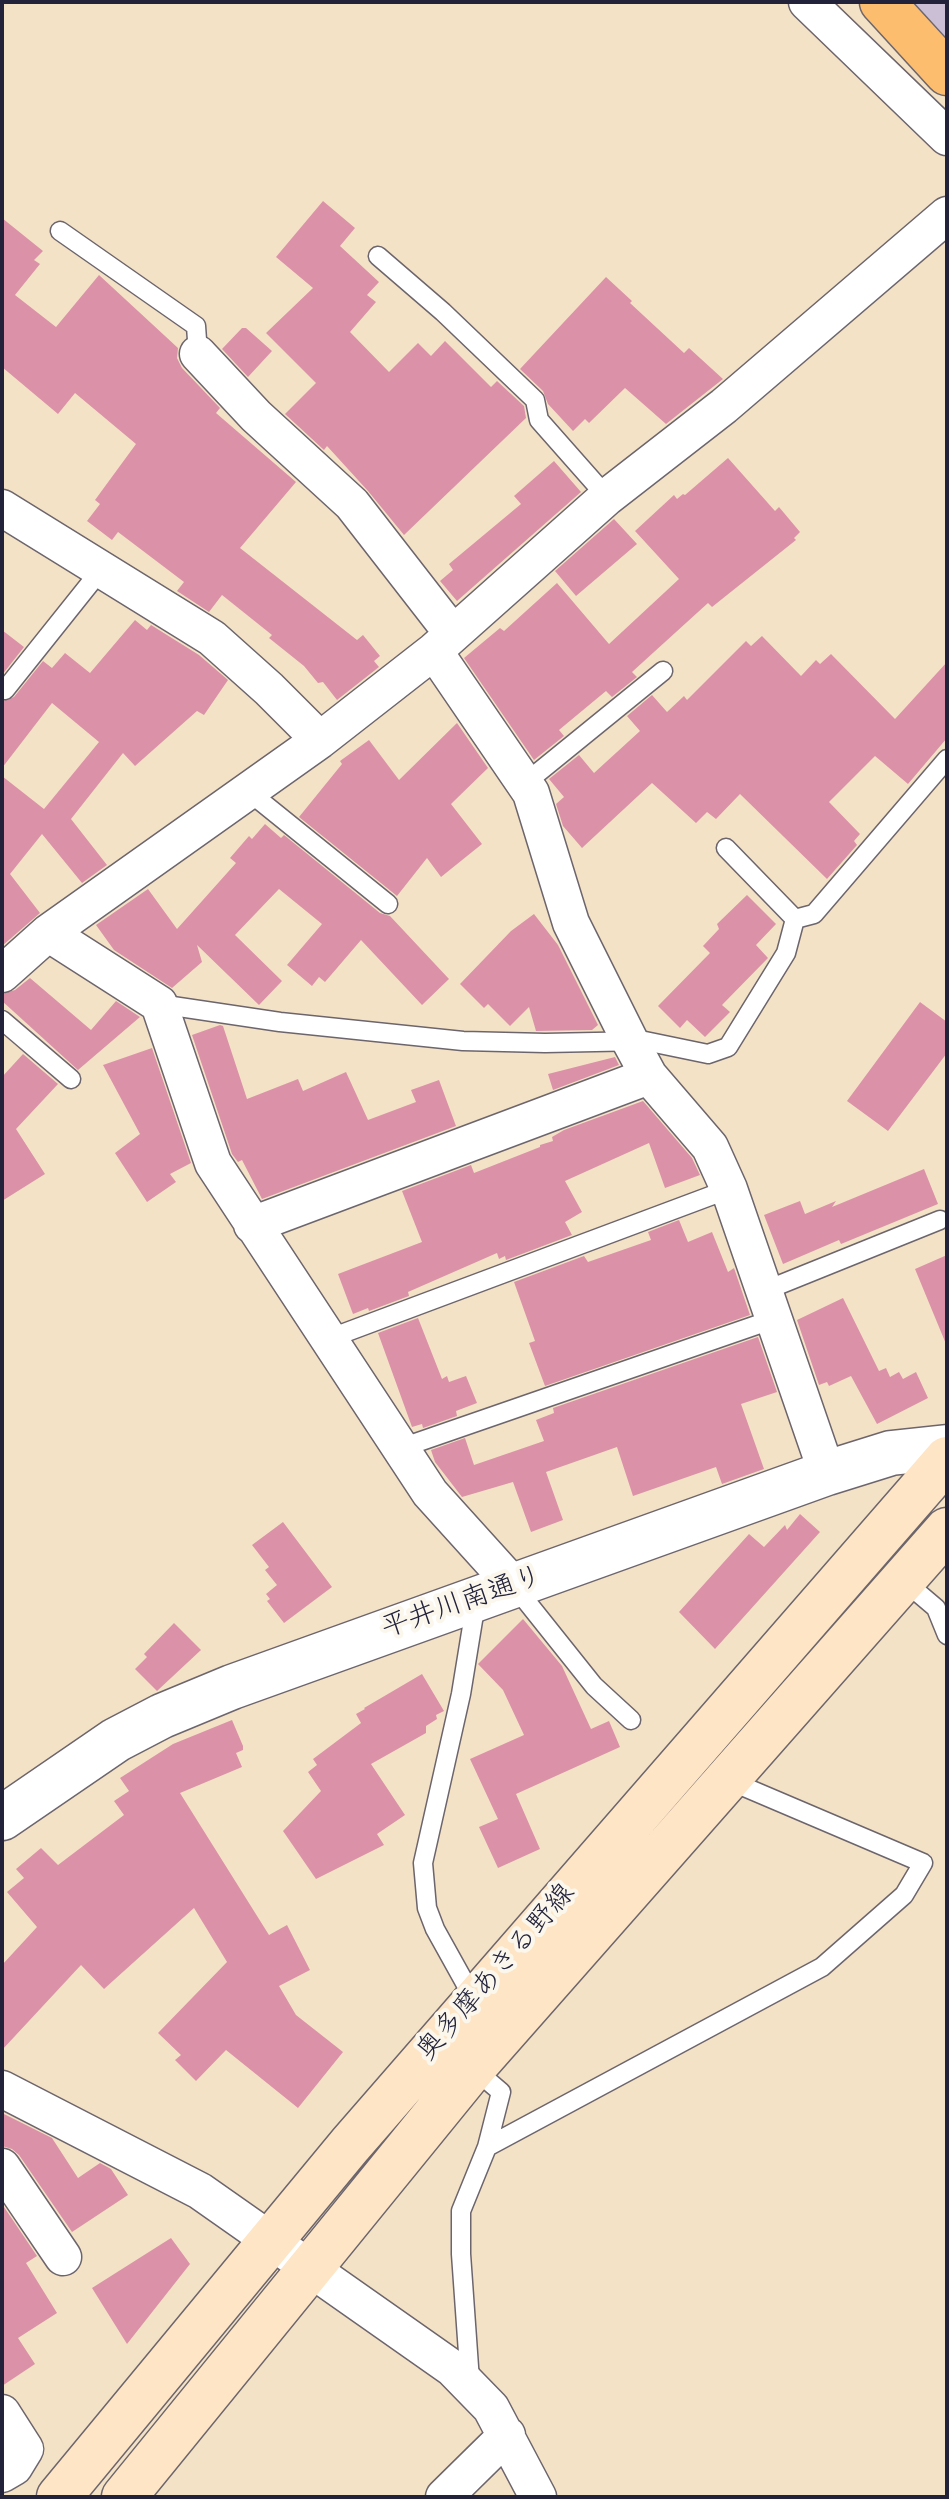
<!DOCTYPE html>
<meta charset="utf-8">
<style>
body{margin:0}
#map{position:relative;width:949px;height:2499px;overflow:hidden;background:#f4e2c7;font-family:"Indie Flower",sans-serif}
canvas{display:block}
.frame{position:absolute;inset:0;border:4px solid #22223b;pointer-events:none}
</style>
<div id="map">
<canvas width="949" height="2499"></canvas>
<div class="frame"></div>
</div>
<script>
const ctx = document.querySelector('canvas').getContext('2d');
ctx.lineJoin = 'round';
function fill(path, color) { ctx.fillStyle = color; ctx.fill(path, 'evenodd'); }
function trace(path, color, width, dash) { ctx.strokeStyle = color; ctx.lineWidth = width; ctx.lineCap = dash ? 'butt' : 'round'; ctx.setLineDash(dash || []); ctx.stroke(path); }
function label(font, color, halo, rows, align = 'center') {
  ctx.font = font + ' "Indie Flower","Klee One",sans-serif'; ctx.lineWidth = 8; ctx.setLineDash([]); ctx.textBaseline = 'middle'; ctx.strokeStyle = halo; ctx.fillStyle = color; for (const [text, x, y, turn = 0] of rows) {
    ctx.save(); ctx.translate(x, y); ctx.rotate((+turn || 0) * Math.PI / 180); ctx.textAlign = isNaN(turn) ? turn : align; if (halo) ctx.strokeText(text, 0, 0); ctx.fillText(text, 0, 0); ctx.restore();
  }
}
const industrial = new Path2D(`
 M866 2H947V85Z`);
const building = new Path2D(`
 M323 201 355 228 340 246 379 282 367 295 376 302 350 332 389 372 418 343 431 356 445 341 491 387 497 381 524 406 526 418 404 535 368 491 327 446 324 450 285 414 316 383 266 333 313 288 276 257Z
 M2 218 43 251 34 260 40 264 15 295 56 327 99 275 178 348 177 358 182 368 220 408 216 413 296 482 240 548 357 640 363 635 380 656 374 661 379 667 337 700 323 682 318 683 304 666 269 638 272 635 222 595 209 612 177 591 184 582 118 532 112 540 87 521 100 504 95 500 136 444 75 393 58 414 2 367Z
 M606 277 632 301 630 303 684 353 689 348 723 379 666 424 625 388 589 423 585 419 573 431 548 404 543 391 520 369Z
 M242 328H246L272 351 248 377 222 349Z
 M728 458 775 511 779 507 800 532 794 538 796 540 712 607 708 603 632 672 637 677 612 697 606 691 559 730 564 736 534 760 464 658 500 628 504 631 557 583 609 644 679 579 635 531 674 495 677 499 683 494 685 495Z
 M554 461 581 492 457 601 440 581 453 570 449 564 521 504 514 496Z
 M614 519 637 544 576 596 555 571Z
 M135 620 147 630 151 625 199 655 228 680 204 715 197 711 135 766 123 753 71 819 107 865 82 883 42 834 10 874 40 913 2 946V776L44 809 99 742 52 703 2 768V701L14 697 43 661 52 668 65 653 90 673Z
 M2 630 24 647 2 675Z
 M762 636 801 676 816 660 820 664 831 654 895 719 947 662V738L908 784 875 756 829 802 860 834 854 841 857 845 827 879 740 794 716 819 707 812 696 823 652 783 582 848 563 826 556 804 564 797 549 779 579 755 594 773 640 731 627 716 652 695 667 712 684 696 687 700 746 641 751 646Z
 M457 723 488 768 451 804 482 844 441 877 427 858 397 896 299 817 342 764 340 761 369 740 399 780Z
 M265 824 281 838 284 835 380 913 390 916 449 979 422 1005 361 940 325 982 319 977 312 986 287 965 322 924 279 889 235 935 282 981 259 1005 197 945 202 962 172 988 114 950 96 925 148 889 177 929 236 863 230 858 249 836 252 839Z
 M747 895 776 924 756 945 768 958 722 1005 730 1012 705 1037 687 1020 680 1028 658 1006 710 953 703 946 719 929 717 924Z
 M534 914 558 945 598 1025 592 1030 536 1031 529 1007 510 1026 488 1004 484 1008 460 984 511 931Z
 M30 978 91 1030 116 1001 140 1017 78 1070 2 1001V994L15 990Z
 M920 1002 947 1022V1053L888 1131 847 1101Z
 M220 1025 223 1026 247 1099 298 1079 303 1091 346 1072 368 1120 416 1102 411 1090 439 1080 456 1126 262 1199 242 1160 238 1162 232 1154 192 1035Z
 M152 1048 191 1163 170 1174 176 1182 147 1202 115 1153 140 1134 103 1065Z
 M23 1054 58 1084 16 1129 45 1174 2 1201V1077Z
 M615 1057 619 1065 553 1090 548 1074Z
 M643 1101 692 1158 700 1175 665 1188 649 1143 565 1181 582 1212 565 1222 572 1235 506 1260 505 1256 499 1259 497 1253 408 1292 409 1296 369 1311 368 1308 353 1314 338 1274 422 1242 402 1191 471 1165 474 1173 540 1147V1145L553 1141 552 1137 564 1130Z
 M924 1169 938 1204 841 1244 839 1240 783 1264 764 1215 800 1201 805 1214 836 1201 832 1207Z
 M679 1220 688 1242 712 1232 728 1272 734 1268 750 1315 545 1386 529 1343 535 1341 514 1282 584 1256 588 1262 651 1240 648 1232Z
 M947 1255V1344H946L915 1269Z
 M843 1298 879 1371 886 1368 890 1377 899 1372 903 1379 916 1372 928 1398 877 1424 851 1376 829 1386 827 1382 819 1385 797 1320Z
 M418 1318 442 1379 447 1376 449 1382 466 1376 477 1403 456 1411 457 1416 423 1428 422 1424 412 1427 378 1333Z
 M758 1337 777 1392 741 1404 764 1469 722 1484 716 1467 633 1496 617 1447 546 1472 563 1520 531 1532 513 1482 462 1497 435 1462 431 1450 465 1438 474 1465 544 1441 536 1420 554 1413 553 1408Z
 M800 1514 820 1532 715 1649 679 1612 749 1534 764 1547 785 1525 787 1530Z
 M283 1522 332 1587 284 1623 267 1601 270 1599 266 1594 277 1585 265 1570 269 1567 252 1545Z
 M523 1619 562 1666 591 1729 609 1721 620 1747 516 1794 540 1849 498 1868 479 1827 498 1819 470 1759 524 1735 503 1690 478 1664Z
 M174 1623 201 1650 157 1691 135 1669 147 1657 144 1654Z
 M422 1674 444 1711 436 1715 437 1719 426 1726V1733L371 1764 405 1815 377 1834 384 1845 316 1879 283 1831 321 1791 308 1772 317 1765 313 1759 361 1723 356 1714 365 1709 364 1708Z
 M232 1720 243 1746V1750L236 1753 242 1767 180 1793 269 1935 287 1925 310 1970 279 1986 296 2015 343 2052 298 2108 226 2050 196 2081 175 2060 181 2055 158 2033 227 1962 194 1908 104 1989 81 1965 2 2050V1965L37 1927 7 1892 24 1878 16 1869 41 1848 58 1865 124 1815 114 1801 129 1791 120 1778 173 1744Z
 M2 2113 52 2138 78 2178 100 2163 111 2169 128 2195 72 2232 19 2155 12 2149 2 2146Z
 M2 2204 37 2256 26 2263 57 2313 18 2338 35 2364 2 2386Z
 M171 2238 190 2264 127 2344 92 2288Z`);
const service = new Path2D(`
 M60 231 196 326 198 354
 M378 256 443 312 535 400 539 420 607 497
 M5 690 100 571
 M524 784 663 671
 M248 791 388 904
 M726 848 795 919
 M795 919 814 914 947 759
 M159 1004 280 1022 463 1041 545 1043 645 1041 708 1054 728 1047 786 953 795 919
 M2 1020 71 1079
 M764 1291 940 1220
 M328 1339 729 1189
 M401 1448 774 1319
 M903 1580 936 1608 947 1635
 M515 1587 594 1686 631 1720
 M475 2001 435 1929 427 1908 423 1863 461 1694 476 1602
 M487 2147 822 1967 904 1895 923 1863 728 1780
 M470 2381 461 2254V2211L487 2147 501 2092 473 2068`);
const minor = new Path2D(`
 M807 2 947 137
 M198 354 256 416 352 504 453 634
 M2 508 212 638 269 689 320 740
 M434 651 531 793 571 923 630 1041 649 1076 710 1147 729 1189 827 1473
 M48 933 159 1004 213 1163 430 1493 515 1587
 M2 974 48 933 320 740 434 651 607 497 724 406 947 215
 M252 1225 649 1076
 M2 2089 200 2191 452 2368 491 2408 538 2497
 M2 2167 63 2257
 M2 2413 25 2449 14 2467 2 2474
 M444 2497 507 2435`);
const tertiary = new Path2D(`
 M2 1818 116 1740 162 1716 232 1687 827 1473 891 1453 947 1447`);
const secondary = new Path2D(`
 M59 2497 350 2145 947 1459
 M124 2497 473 2068 947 1530`);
const motorway = new Path2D(`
 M882 2 947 73`);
const streetNames = [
 ["平井川南通り",463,1605,-19],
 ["奥多摩あきる野線",498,1974,-49]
];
fill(industrial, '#cbbfd5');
fill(building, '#db92a8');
trace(service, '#6c656c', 21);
trace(minor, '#6c656c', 39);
trace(tertiary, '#6c656c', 47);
trace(secondary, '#6c656c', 47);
trace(motorway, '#6c656c', 47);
trace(service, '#fff', 18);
trace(minor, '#fff', 36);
trace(tertiary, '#fff', 44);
trace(secondary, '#fee5c5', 44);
trace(motorway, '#fcbd6f', 44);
label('28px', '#22223b', '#fbf7ec', streetNames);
</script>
